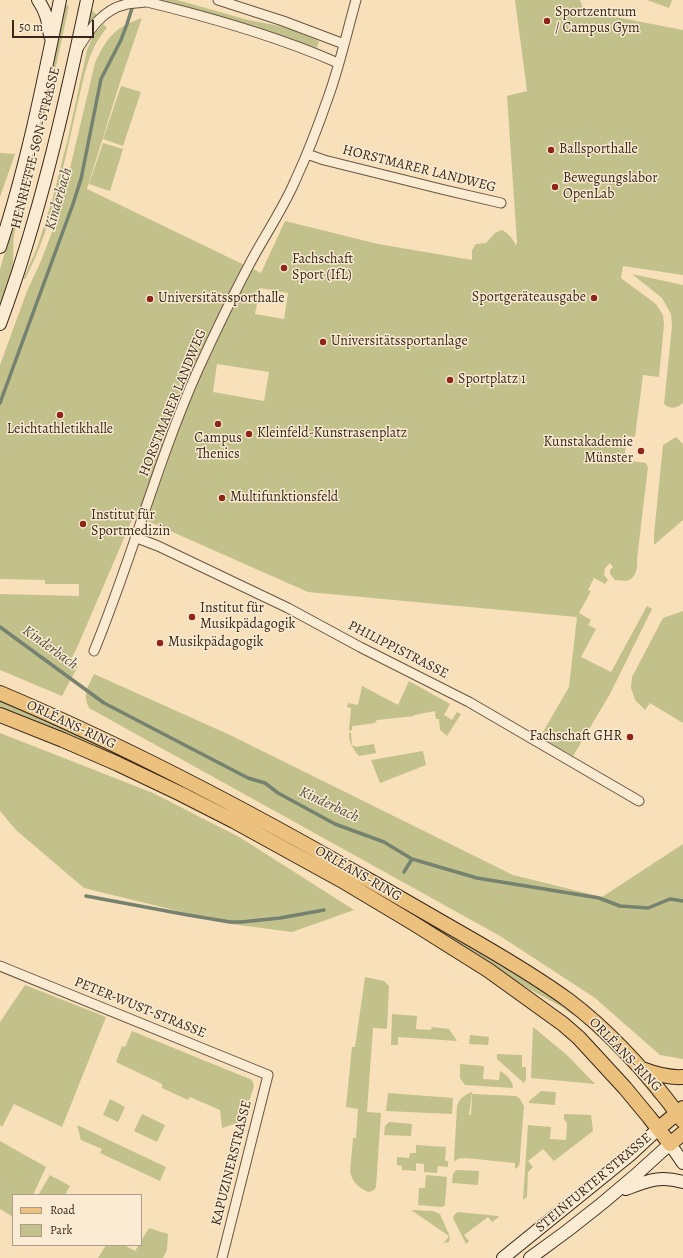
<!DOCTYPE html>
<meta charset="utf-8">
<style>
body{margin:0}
#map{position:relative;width:683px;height:1258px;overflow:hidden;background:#f8e0ba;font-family:Alegreya,serif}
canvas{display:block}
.legend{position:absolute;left:12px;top:1194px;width:130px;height:52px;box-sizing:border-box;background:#faebd2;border:1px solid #ac9d88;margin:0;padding:5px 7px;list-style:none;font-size:12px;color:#38271a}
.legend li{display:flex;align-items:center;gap:8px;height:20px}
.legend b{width:20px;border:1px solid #ac9d88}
.scale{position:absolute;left:12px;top:20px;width:82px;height:18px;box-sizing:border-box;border:2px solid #38271a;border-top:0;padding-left:5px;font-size:12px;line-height:14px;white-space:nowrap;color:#38271a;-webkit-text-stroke:3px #faebd2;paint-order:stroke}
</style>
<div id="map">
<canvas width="683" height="1258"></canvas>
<ul class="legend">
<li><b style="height:5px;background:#ecc07d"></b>Road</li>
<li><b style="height:11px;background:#c2c18c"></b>Park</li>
</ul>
<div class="scale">50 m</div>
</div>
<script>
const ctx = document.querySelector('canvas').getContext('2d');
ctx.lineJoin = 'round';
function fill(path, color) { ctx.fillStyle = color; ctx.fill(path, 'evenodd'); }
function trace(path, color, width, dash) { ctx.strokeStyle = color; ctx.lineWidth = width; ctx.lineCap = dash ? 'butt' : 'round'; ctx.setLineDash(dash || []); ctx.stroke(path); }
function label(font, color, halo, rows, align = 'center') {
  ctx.font = font + ' Alegreya,serif'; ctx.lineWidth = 3; ctx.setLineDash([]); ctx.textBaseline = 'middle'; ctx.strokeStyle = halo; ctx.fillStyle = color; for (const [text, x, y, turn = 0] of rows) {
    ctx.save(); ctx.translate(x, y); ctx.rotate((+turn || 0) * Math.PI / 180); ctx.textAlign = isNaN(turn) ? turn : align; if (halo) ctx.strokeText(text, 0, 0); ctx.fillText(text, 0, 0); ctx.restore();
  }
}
const green = new Path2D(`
 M163 0H177L248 20 285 27 319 41 317 48 254 26Z
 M515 0H580L584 11 683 30V275L623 266 621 278 656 304 663 315 664 324 659 377 643 375 635 437 627 436 624 460 646 463 648 467 637 559C638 568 636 579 626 581 623 581 618 580 615 580L610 574V570L613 567 610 563 605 568 604 575 608 580 605 584 594 578 588 590 591 591 579 613 591 620 588 625 596 629 581 657 611 672 647 606 652 609 610 694 573 756 540 737 569 687 577 617 308 592 134 515 79 643 70 662 78 666 62 696 0 670V594L79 596V584H45V580L0 579V365L27 291 41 261 52 232 66 185 95 63C107 37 115 27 142 18L121 79 87 189 261 273 285 221 378 244 472 260V250L476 244 486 243 495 233 502 230C508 233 511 237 515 243V246L517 243 507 96 527 91ZM260 288 288 293 284 319 255 314ZM217 364 269 372 264 401 213 392Z
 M647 0H672L669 8Z
 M65 5 69 6C53 80 37 154 16 227 12 239 14 252 13 264 11 279 5 293 0 307V269L22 195 39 130Z
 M90 10 93 11 98 16 89 25 88 24Z
 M103 24 107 28C89 48 85 73 79 98 75 114 72 130 68 146 58 191 47 238 25 279H23L37 248 53 197 68 138 87 50 93 36Z
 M121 86 141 92 123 146 103 139Z
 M103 143 123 149 110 191 89 184Z
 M0 153 15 154 0 197Z
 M632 274 683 285V403C677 408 671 410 664 404L672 326 671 314 662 298Z
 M676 437 683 444V520L654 545V534L663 445Z
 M683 611V723L650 703 645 710 635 700 631 688 632 677 663 618Z
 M94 674 230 735 513 875 602 897 683 844V1059L660 1055 595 998 500 936 89 708C82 693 88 687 94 674Z
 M409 681 450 704 444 715 452 720 457 712 461 714 447 736 440 730 439 719H436L435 711 414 715V716L377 720 375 723 354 726H352V730L349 731 351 708 347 707 348 703 358 705 362 686 398 705Z
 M0 699 98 743 224 807 222 809 0 710Z
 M0 733 153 793 241 838 354 910 292 932 231 924 84 888 16 830 0 811Z
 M349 733H351L352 746 354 745 355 747 374 744 376 753 359 756C353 749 349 743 349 733Z
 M423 751 426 765 380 783 371 760Z
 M231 810 457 938 541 988 574 1012 573 1015 562 1007 511 979 230 811Z
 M365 977 384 981 389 986 387 1029 373 1028 367 1112 381 1113 376 1187 374 1190 369 1192C360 1189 352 1182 350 1172L353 1138H356L358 1109 346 1107 352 1047H355Z
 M25 985 106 1017 62 1127 14 1104 2 1127 0 1125V1022Z
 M392 1014 417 1016 416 1029 431 1030 432 1027 449 1029 457 1041 398 1037V1045H391Z
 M533 1027 567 1055 595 1084 531 1078Z
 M132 1031 252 1080 254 1086 243 1121 222 1128 220 1110 190 1097 188 1100 162 1088V1084L116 1062 122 1046 125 1047Z
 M470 1035 489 1037 488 1045 469 1044Z
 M601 1037 618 1052 657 1097 655 1099 635 1074 600 1038Z
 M497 1054 522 1055V1067H526V1079L524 1083 497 1059Z
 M460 1064 484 1066 483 1079 499 1080 500 1071C506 1074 513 1081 513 1088L465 1085 460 1078Z
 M541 1091 556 1092 555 1105 529 1103V1101Z
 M472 1092 469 1115H471L472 1094 516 1096 520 1099 524 1106 520 1157C520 1162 520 1167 515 1169V1163L465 1158 458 1159 455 1161 454 1160 457 1106C460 1098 464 1095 472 1092Z
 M388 1093 453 1098 452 1114 386 1111Z
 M110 1099 125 1107 118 1122 103 1115Z
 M142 1114 165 1125 157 1142 134 1131Z
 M564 1114 591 1115 593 1131 554 1161 543 1149 528 1161 533 1167 528 1172 527 1197 523 1200 528 1125 551 1127 550 1139 566 1140 567 1123 564 1119Z
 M389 1122 412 1124 411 1136 384 1135 385 1126Z
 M77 1125 166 1167 160 1181 100 1153 102 1149 81 1140Z
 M0 1141 46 1167 33 1195H13V1217L0 1209Z
 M416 1145 446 1147 445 1161H448V1167L438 1166 437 1173 424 1172V1164L416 1163V1171L402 1170V1166L397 1165V1157L409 1158 410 1153H416Z
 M456 1170 479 1171 478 1185 452 1183 453 1174Z
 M50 1175 70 1186 65 1195H41L39 1194Z
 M426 1175 447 1177 445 1205 442 1207 418 1205 419 1188H425Z
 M411 1210 433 1211 440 1214 450 1237 449 1242 444 1243 449 1236Z
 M458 1212 498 1216 499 1217 492 1222 488 1217 464 1235 469 1241 466 1244 453 1218 454 1215Z
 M149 1228 168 1234 167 1250 163 1258H98L106 1245H124L135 1251 139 1245H141V1241Z`);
const stream = new Path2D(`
 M0 403 73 204 81 179 101 79 121 40 127 24 133 5
 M0 627 104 703 248 778 265 783 278 793 335 824 384 842 412 859 477 878 599 898 620 906 648 908 670 899 683 901
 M404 872 412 859
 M86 896 188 915 230 922H241L280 918 324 910`);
const minor = new Path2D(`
 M139 0C206 16 275 35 338 63
 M218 0 283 21 344 44
 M79 47C91 28 103 9 127 4 133 3 139 3 145 2
 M307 154 324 160 445 190 501 203
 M137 538 158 546 288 608 360 647 469 702 639 801
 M94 651C132 559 157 462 197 372 213 337 230 301 248 267 263 238 282 211 295 181 308 153 319 124 329 95 340 64 347 32 356 0
 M0 966 268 1075 222 1258`);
const secondary = new Path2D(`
 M38 0C46 11 49 23 50 36
 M0 247C27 166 43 83 60 0
 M0 324C39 219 64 109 87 0
 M626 1189C647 1181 660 1175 683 1182
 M503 1258 630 1155 658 1129
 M530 1258C580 1223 625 1186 670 1144L683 1163`);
const primary = new Path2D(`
 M0 693C128 747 251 812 372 882 407 902 443 923 478 943 509 961 539 979 568 1000 613 1034 650 1076 683 1121
 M0 715 63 740 118 764 181 794 234 821 341 880 413 923 488 970 563 1024 579 1038 625 1088 649 1117 670 1144 683 1133
 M642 1069C655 1074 668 1078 683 1077
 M658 1129 683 1108`);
const markers = [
 [547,21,4,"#8f2418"],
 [551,150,4,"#8f2418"],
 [555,187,4,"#8f2418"],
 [284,268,4,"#8f2418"],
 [594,298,4,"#8f2418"],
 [150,299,4,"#8f2418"],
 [323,342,4,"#8f2418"],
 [450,380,4,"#8f2418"],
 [60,415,4,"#8f2418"],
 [218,424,4,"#8f2418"],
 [249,434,4,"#8f2418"],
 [641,451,4,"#8f2418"],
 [222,498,4,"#8f2418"],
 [83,524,4,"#8f2418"],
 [192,617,4,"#8f2418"],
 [160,643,4,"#8f2418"],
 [630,737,4,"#8f2418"]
];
const poiNames = [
 ["Sportzentrum",555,13],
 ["/ Campus Gym",555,29],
 ["Ballsporthalle",559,150],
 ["Bewegungslabor",563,179],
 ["OpenLab",563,195],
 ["Fachschaft",292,260],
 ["Sport (IfL)",292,276],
 ["Sportgeräteausgabe",586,298,"right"],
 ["Universitätssporthalle",158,299],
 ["Universitätssportanlage",331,342],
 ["Sportplatz 1",458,380],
 ["Leichtathletikhalle",60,430,"center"],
 ["Kleinfeld-Kunstrasenplatz",257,434],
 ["Campus",218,439,"center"],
 ["Thenics",218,455,"center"],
 ["Kunstakademie",633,443,"right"],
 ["Münster",633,459,"right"],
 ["Multifunktionsfeld",230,498],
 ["Institut für",91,516],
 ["Sportmedizin",91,532],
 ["Institut für",200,609],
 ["Musikpädagogik",200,625],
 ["Musikpädagogik",168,643],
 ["Fachschaft GHR",622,737,"right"]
];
const streetNames = [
 ["HENRIETTE-SON-STRASSE",36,148,-76],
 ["HORSTMARER LANDWEG",419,169,14],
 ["HORSTMARER LANDWEG",173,403,-68],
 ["PHILIPPISTRASSE",398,650,27],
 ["ORLÉANS-RING",71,725,25],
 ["ORLÉANS-RING",358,874,30],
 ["PETER-WUST-STRASSE",140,1008,22],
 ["ORLÉANS-RING",625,1055,46],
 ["KAPUZINERSTRASSE",232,1163,-76],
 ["STEINFURTER STRASSE",594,1183,-40]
];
const waterNames = [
 ["Kinderbach",59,199,-74],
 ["Kinderbach",50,648,36],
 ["Kinderbach",329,805,25]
];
fill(green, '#c2c18c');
trace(stream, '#768270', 3.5);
trace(minor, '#685542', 11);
trace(secondary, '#38271a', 14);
trace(primary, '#38271a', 16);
trace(minor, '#faebd2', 9);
trace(secondary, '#faebd2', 12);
trace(primary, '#ecc07d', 14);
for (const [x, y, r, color] of markers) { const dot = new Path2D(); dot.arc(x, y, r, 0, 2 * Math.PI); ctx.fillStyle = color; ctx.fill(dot); trace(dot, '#faebd2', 1.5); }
label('14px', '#38271a', '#faebd2', poiNames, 'left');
label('14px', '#38271a', '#faebd2', streetNames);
label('italic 15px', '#524d3e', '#faebd2', waterNames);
</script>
